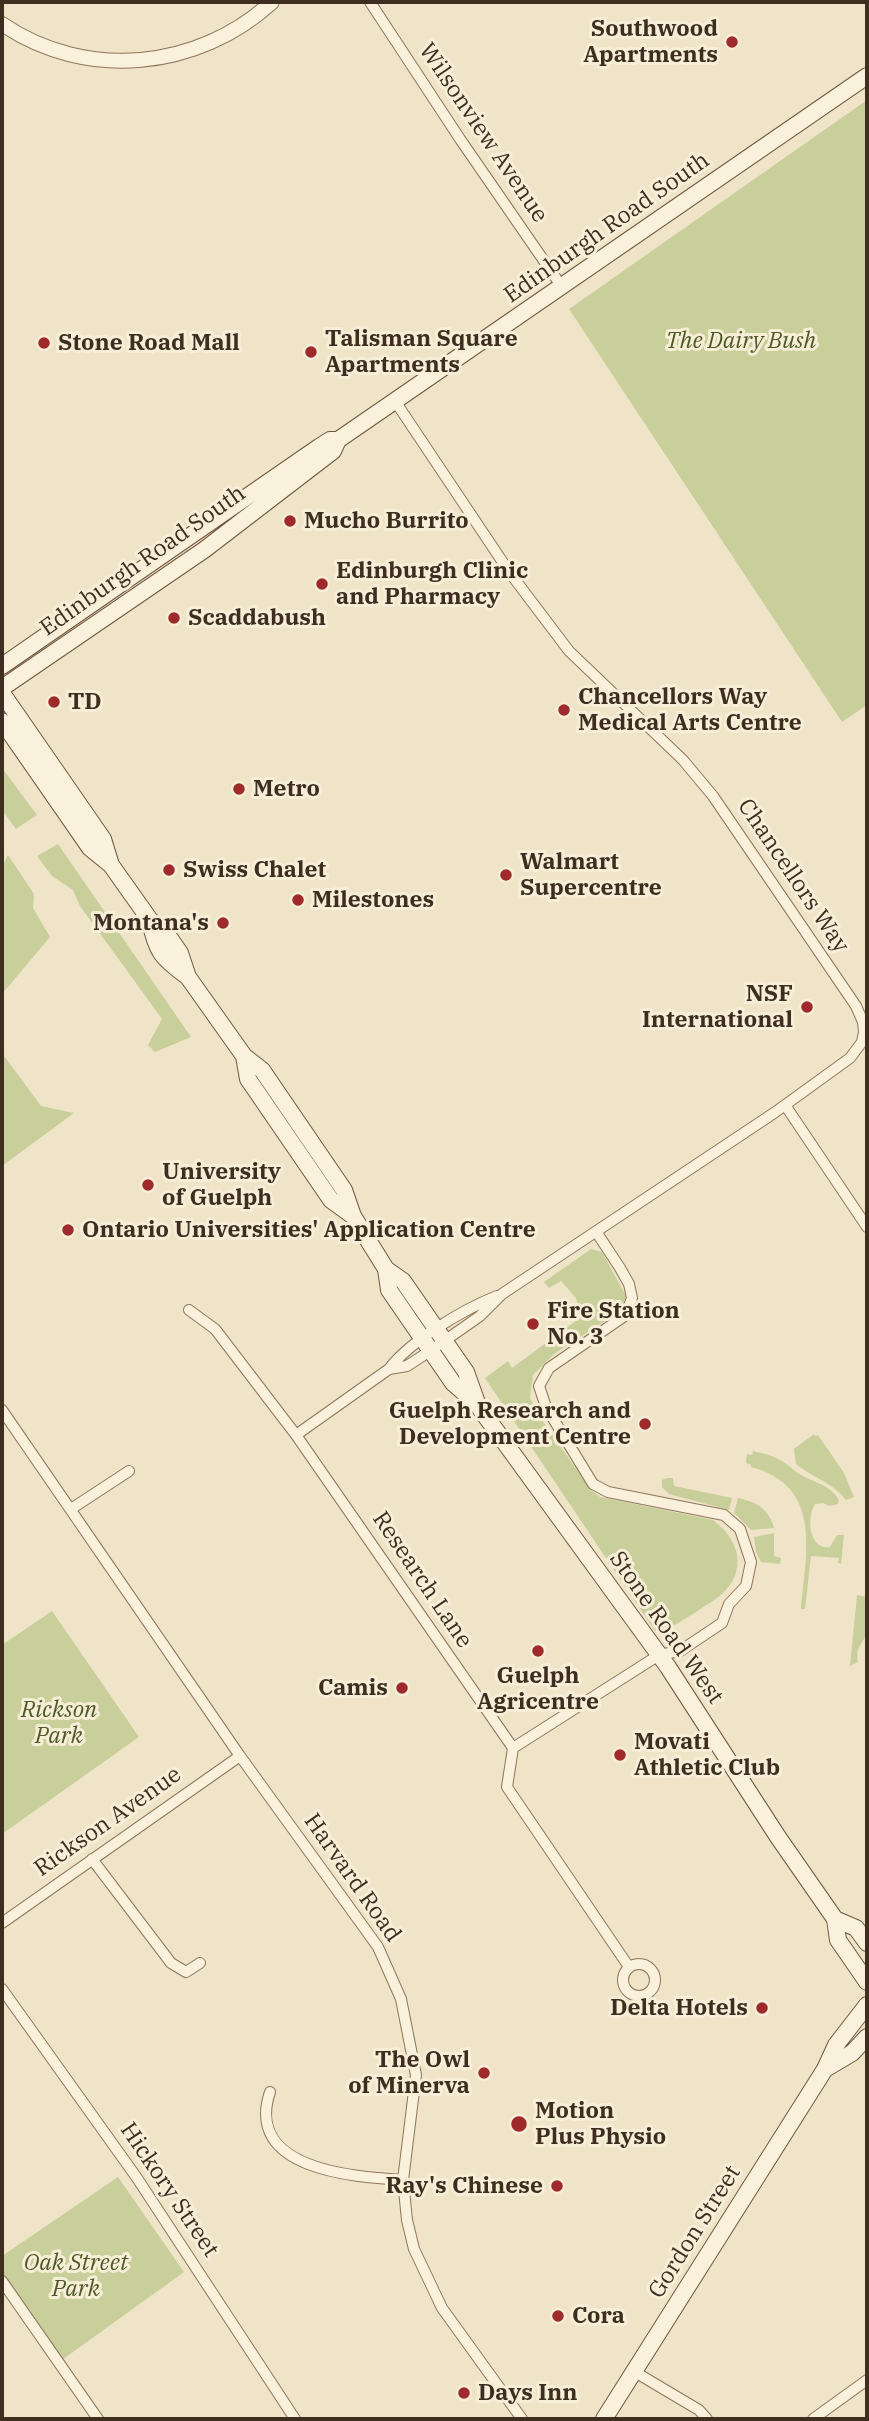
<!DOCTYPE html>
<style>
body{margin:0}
#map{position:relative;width:869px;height:2421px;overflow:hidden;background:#f0e4c8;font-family:"IBM Plex Serif",serif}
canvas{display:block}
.frame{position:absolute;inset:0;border:4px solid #3d2e20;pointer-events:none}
</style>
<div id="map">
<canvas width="869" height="2421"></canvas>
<div class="frame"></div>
</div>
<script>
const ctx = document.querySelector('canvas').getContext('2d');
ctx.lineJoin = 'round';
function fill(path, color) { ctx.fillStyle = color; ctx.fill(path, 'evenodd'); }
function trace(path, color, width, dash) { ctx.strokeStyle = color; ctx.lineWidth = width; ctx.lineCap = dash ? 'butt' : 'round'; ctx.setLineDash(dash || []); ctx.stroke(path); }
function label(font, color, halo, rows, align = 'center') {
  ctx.font = font + ' "IBM Plex Serif",serif'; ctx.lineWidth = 6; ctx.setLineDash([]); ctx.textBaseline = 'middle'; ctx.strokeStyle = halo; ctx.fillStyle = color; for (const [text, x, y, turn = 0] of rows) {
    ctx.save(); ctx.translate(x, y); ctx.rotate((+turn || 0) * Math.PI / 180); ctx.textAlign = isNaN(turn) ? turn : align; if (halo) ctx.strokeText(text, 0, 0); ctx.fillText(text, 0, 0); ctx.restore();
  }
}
const green = new Path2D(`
 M867 100V705L842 722 569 309Z
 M2 768 37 815 16 829 2 810Z
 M58 844 191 1037 155 1052 148 1045 162 1019 80 906 73 890 52 876 37 856Z
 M8 855 34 894 33 908 50 937 2 994V867Z
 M2 1053 41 1106 74 1113 2 1166Z
 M591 1249 602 1252 626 1296 622 1310 554 1354 533 1375 530 1398 544 1423 591 1490 600 1497 713 1520C739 1539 748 1570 722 1594 715 1600 706 1605 699 1610 684 1619 673 1629 655 1631L485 1378 508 1361 512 1368 581 1317 576 1298 561 1281 549 1288 544 1282Z
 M814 1434 815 1436 818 1435 844 1473 854 1497 846 1500C831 1481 814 1479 796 1464L794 1449Z
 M753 1451C767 1454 778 1457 789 1466 792 1468 794 1471 798 1473 814 1484 828 1482 839 1500L838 1504 830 1506 823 1503 815 1504C806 1518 809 1550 830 1547L837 1535H844L841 1564 838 1563 839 1558 811 1556 805 1609H801C806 1552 823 1486 751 1467V1465L746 1463 747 1454 752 1455Z
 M667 1478H673L674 1486 732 1498 729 1510 669 1494 662 1487V1480Z
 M738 1498C757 1502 769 1509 774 1528L751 1530 734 1513Z
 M774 1533V1556L781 1558 780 1564 761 1562 756 1552 754 1537Z
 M857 1595 867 1597C867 1607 869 1623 866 1634 862 1646 855 1647 858 1662L850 1666Z
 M52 1611 139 1737 2 1834V1645Z
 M118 2177 184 2272 62 2360 2 2272V2256Z`);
const minor = new Path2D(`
 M370 2 460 139 562 287
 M785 1105 867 1227
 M189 1310 215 1329 296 1435 513 1748 507 1787 629 1967
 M389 1369 407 1366 430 1351 480 1316 502 1294 774 1113 850 1058 862 1042 864 1032 863 1022 856 1006 713 796 683 760 569 651 510 573 395 401
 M2 1410 240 1756 378 1947 401 1999 416 2075 403 2180 407 2220 414 2249 442 2308 522 2419
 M296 1435 389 1369C410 1341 464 1309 497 1296
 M71 1509 129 1471
 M513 1748 659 1655 680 1651 722 1623 729 1604 746 1586 751 1562 740 1529 724 1515 608 1492 593 1484 546 1407 539 1386 549 1368 626 1315 632 1298 629 1284 620 1268 597 1233
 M92 1859 171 1963 186 1972 200 1963
 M2 1923 240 1756
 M623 1980a16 16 0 1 1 32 0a16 16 0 1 1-32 0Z
 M2 1989 137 2178 295 2419
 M270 2092C244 2169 352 2177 403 2180
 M2 2281 98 2419
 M635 2372 699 2410 707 2419
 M813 2419 867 2380`);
const tertiary = new Path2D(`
 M2 24C86 81 198 70 272 2`);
const secondary = new Path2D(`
 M2 666 319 447 330 440H338L386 407 867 76
 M2 688 204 550 333 451 338 440
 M2 693 103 839 111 865
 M2 721 90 848 111 865 150 920 167 934 180 953 188 977 244 1056 262 1070 344 1190 353 1216 386 1269 389 1290 453 1383 476 1403 668 1667 778 1837 835 1919 838 1940 867 1982
 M150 920C156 952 162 958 188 977
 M244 1056 248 1079 331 1200 353 1216
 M386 1269 403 1281 466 1372 476 1400
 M835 1919 856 1928 867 1943
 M825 2069 852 2053 867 2037
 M604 2419 825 2069 836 2045 867 2005`);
const markers = [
 [732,42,7,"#9e2a2b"],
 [44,343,7,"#9e2a2b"],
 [311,352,7,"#9e2a2b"],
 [290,521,7,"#9e2a2b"],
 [322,584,7,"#9e2a2b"],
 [174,618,7,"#9e2a2b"],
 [54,702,7,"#9e2a2b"],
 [564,710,7,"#9e2a2b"],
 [239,789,7,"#9e2a2b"],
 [169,870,7,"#9e2a2b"],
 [506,875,7,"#9e2a2b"],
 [298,900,7,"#9e2a2b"],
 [223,923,7,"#9e2a2b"],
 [807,1007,7,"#9e2a2b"],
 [148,1185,7,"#9e2a2b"],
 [68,1230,7,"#9e2a2b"],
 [533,1324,7,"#9e2a2b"],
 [645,1424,7,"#9e2a2b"],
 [538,1651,7,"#9e2a2b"],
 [402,1688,7,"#9e2a2b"],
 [620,1755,7,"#9e2a2b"],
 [762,2008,7,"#9e2a2b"],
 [484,2073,7,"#9e2a2b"],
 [519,2124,9,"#9e2a2b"],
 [557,2186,7,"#9e2a2b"],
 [558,2316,7,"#9e2a2b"],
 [464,2393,7,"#9e2a2b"]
];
const poiNames = [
 ["Southwood",718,29,"right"],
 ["Apartments",718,55,"right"],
 ["Talisman Square",325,339],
 ["Apartments",325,365],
 ["Stone Road Mall",58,343],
 ["Mucho Burrito",304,521],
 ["Edinburgh Clinic",336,571],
 ["and Pharmacy",336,597],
 ["Scaddabush",188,618],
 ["Chancellors Way",578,697],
 ["Medical Arts Centre",578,723],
 ["TD",68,702],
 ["Metro",253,789],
 ["Walmart",520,862],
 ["Supercentre",520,888],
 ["Swiss Chalet",183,870],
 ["Milestones",312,900],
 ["Montana's",209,923,"right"],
 ["NSF",793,994,"right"],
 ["International",793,1020,"right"],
 ["University",162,1172],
 ["of Guelph",162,1198],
 ["Ontario Universities' Application Centre",82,1230],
 ["Fire Station",547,1311],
 ["No. 3",547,1337],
 ["Guelph Research and",631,1411,"right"],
 ["Development Centre",631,1437,"right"],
 ["Guelph",538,1676,"center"],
 ["Agricentre",538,1702,"center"],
 ["Camis",388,1688,"right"],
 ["Movati",634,1742],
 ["Athletic Club",634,1768],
 ["Delta Hotels",748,2008,"right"],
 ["The Owl",470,2060,"right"],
 ["of Minerva",470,2086,"right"],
 ["Motion",535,2111],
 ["Plus Physio",535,2137],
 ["Ray's Chinese",543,2186,"right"],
 ["Cora",572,2316],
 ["Days Inn",478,2393]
];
const streetNames = [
 ["Wilsonview Avenue",483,133,56],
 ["Edinburgh Road South",607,228,-35],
 ["Edinburgh Road South",143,561,-35],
 ["Chancellors Way",793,876,56],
 ["Research Lane",422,1580,56],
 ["Stone Road West",666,1628,55],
 ["Rickson Avenue",108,1822,-35],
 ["Harvard Road",352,1878,55],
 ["Hickory Street",169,2190,56],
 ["Gordon Street",695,2232,-58]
];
const parkNames = [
 ["The Dairy Bush",741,341],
 ["Rickson",59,1710],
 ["Park",59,1736],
 ["Oak Street",76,2263],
 ["Park",76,2289]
];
fill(green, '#c9cf9b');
trace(minor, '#8d765c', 12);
trace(tertiary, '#8d765c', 16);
trace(secondary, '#6f573f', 18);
trace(minor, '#faf1dc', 10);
trace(tertiary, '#faf1dc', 14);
trace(secondary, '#faf1dc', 16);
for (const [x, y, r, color] of markers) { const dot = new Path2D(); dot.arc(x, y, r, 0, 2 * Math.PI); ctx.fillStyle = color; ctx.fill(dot); trace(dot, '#f7eed8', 2.5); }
label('bold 23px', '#3d2e20', '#f7eed8', poiNames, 'left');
label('23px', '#3d2e20', '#f7eed8', streetNames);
label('italic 23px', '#4d5a26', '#f7eed8', parkNames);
</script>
